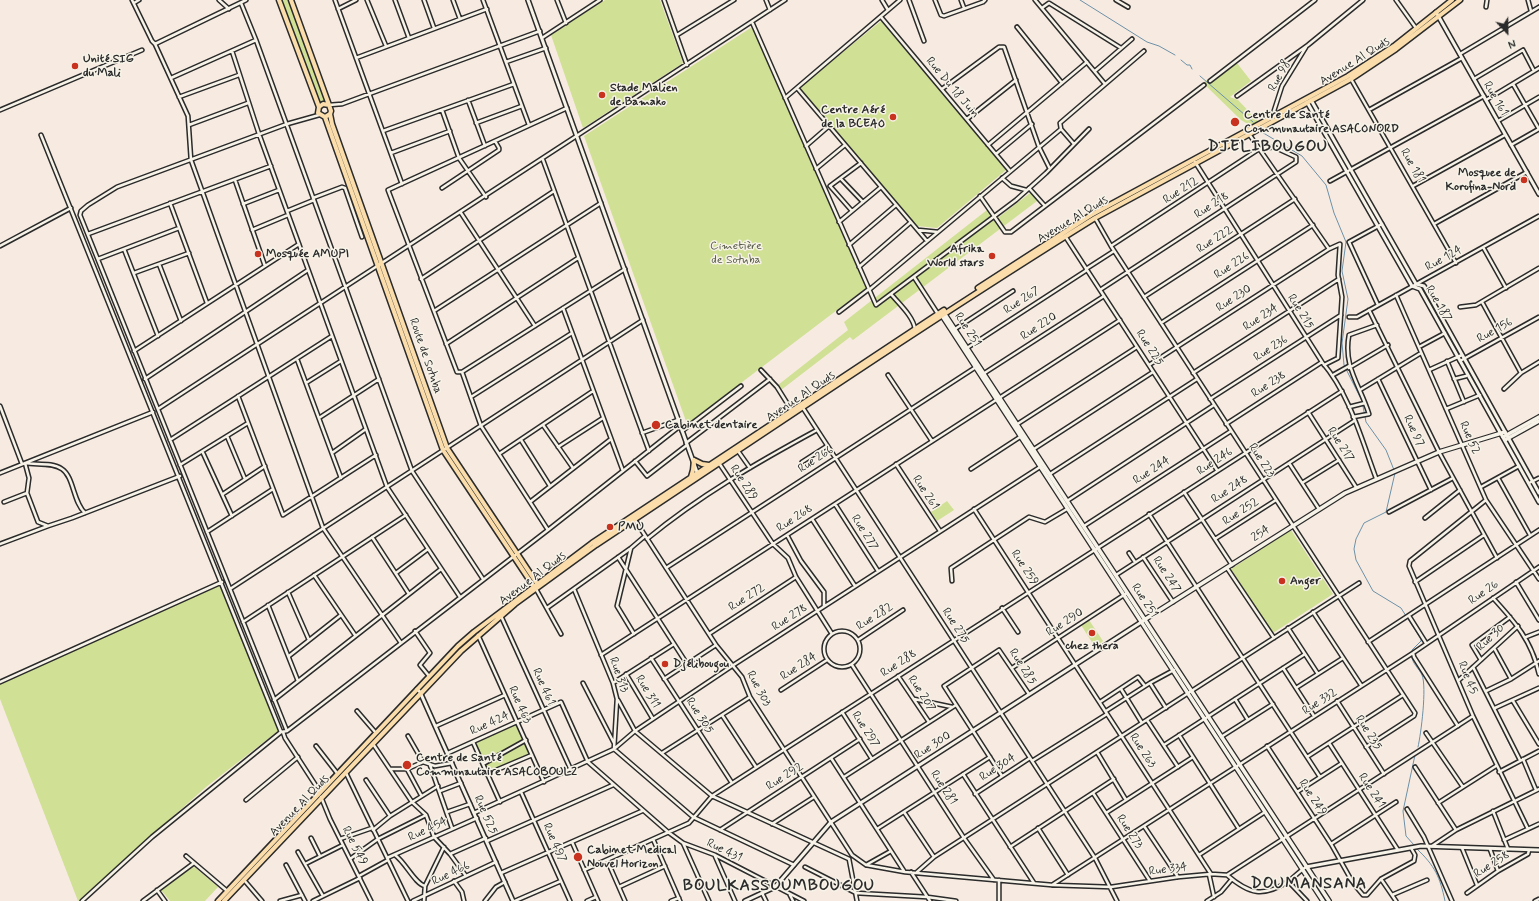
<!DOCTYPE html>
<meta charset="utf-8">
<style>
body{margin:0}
#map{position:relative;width:1539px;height:901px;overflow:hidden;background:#f7ebe1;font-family:Mynerve,sans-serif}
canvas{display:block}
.north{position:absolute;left:1487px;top:12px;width:40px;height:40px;-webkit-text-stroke:3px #f7f3e8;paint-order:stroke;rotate:158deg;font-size:11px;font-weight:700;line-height:16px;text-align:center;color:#2b2b2b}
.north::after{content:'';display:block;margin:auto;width:14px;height:18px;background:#2b2b2b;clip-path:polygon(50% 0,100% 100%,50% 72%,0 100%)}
</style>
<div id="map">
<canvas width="1539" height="901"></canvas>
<div class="north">N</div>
</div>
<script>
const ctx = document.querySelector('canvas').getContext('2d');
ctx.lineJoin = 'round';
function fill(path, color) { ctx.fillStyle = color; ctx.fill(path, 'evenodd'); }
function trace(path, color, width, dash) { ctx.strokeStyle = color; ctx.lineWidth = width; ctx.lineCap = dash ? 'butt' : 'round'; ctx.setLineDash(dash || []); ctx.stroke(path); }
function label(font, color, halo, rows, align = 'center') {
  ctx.font = font + ' Mynerve,sans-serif'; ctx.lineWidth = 3; ctx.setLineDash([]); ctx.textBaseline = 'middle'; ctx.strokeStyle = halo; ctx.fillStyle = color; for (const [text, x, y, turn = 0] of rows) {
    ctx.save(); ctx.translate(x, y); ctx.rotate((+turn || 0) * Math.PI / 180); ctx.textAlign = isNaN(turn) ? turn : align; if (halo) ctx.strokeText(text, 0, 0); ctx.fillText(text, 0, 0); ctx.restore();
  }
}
const green = new Path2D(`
 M281 0H290L325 100 320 104 318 102Z
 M605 0H660L683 63 583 128 551 35Z
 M881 21 1006 170 937 228 917 226 799 88Z
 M752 27 866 288 687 424 584 136Z
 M1237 63 1251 81 1230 97 1238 100 1259 122 1251 126 1241 120 1203 83 1208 79 1212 82Z
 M1034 190 1041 198 853 340 850 337 781 390 778 385 848 330 844 322 987 210 995 220Z
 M947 501 954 510 937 521 931 512Z
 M1291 530 1333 594 1273 633 1231 569Z
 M221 585 278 731 206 787 78 901 0 699V682Z
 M1089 620 1103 641 1095 647 1081 625Z
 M517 724 531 754 488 772 476 743Z
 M192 865 218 887 205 901H170L161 890Z`);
const stream = new Path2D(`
 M1080 0 1147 42 1159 46 1175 55
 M1181 60 1187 65H1190L1192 69
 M1200 76 1253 122
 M1260 131 1302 156 1326 185 1334 213 1346 242 1342 271 1348 299 1342 343 1344 365 1362 401 1366 422 1386 450 1394 470
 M1395 473 1386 512 1364 523 1356 539 1354 549 1356 560 1373 591 1401 608 1406 616
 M1408 619 1421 639V641L1412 650
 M1412 656C1412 664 1419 668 1422 675 1427 687 1421 734 1418 747
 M1503 731 1512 749
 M1414 845 1406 836 1403 811 1415 755
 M1417 849C1435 866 1440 877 1445 901`);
const minor = new Path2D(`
 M132 0 152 41 155 44 188 116 191 160 323 528 401 643
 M219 0 229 9
 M335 0 402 184
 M367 0 386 46
 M395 0 409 38
 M424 0 434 28
 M453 0 460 19
 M483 0 529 125
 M557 0 566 23
 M664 0 687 65
 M766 0 770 10
 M882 0 888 10
 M909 0 924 41
 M935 0 941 15 944 16 983 2 985 0
 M961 0 964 8
 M1035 0 1105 84
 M1116 0 1128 7
 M1396 0 1416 28
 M1528 0 1531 11
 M134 3 139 0
 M241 3 256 40 412 471 483 579
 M1486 7 1487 0
 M1042 8 1049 3 1121 48
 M338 9 356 0
 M881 17 1010 171
 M752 22 876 305 1016 200 1046 173 1089 129
 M1017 27 1062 83
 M677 35 734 0
 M542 38 600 0
 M155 44 246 0
 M232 51 259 134 387 487 460 597
 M1460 54 1539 7
 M356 58 487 9
 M506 62 546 48
 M1095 71 1132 39
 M171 78 256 40
 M1351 79 1456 263
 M1474 79 1523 50 1534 71
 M1210 81 1315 0
 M1513 84 1539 129
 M797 88 927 241
 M942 89 999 47H1004L1039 147 1050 169
 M1237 96 1308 45 1363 0
 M179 97 239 75
 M785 98 900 0
 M468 100 485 146
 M1486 100 1539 68
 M329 105 342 104 369 94 540 31
 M0 110 142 50
 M442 110 459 158 486 197
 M1369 110 1462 58
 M1272 117 1282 86 1306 47
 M967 119 1016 80
 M1498 121 1539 97
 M476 123 522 106
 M189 125 248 103
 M383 131 514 84
 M1249 134 1329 249
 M41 135 281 732
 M1074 144 1061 129 1060 123 1144 51
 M988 145 1087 62
 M1511 145 1539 129
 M806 146 829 126
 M391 153 450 131
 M996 154 1032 124
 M543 160 649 451
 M1195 162 1322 362C1350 395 1361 438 1376 478
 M816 169 845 145
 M1002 178 1011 186 1026 190
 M841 179 863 202
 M235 180 265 266
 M1330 181 1484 96
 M1413 186 1505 135
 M442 188 499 150V148L495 141
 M1029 188 1045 206
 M980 196 1005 232H1011L1204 85
 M313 198 342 187 345 188 362 237
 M170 203 207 303
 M243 204 279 190
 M287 211 314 200
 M852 211 830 186 861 163
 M461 213 535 326
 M1095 218 1111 246 1415 713 1414 716 1366 747
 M839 222 881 187
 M1434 224 1527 172
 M252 230 288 215
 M918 230 938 232
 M88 234 271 166
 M1065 236 1217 470
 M849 245 896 205
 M0 246 71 208
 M1483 247 1506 288
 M124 249 158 336
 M98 259 179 228
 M159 264 181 321
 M859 267 911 222
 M1086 269 1114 251
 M134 273 189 253
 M914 277 938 314
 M421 279 554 191
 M869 290 1061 129
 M1100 290 1296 162V157L1274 147 1259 149 1111 246
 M891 294C899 304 913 316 915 329
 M1396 295 1486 500 1539 579
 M1144 297 1295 199
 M1482 302 1521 373
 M1378 305 1349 242 1382 224
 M1460 307 1476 305 1539 268
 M563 308 623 471
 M1369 310 1439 452 1497 558
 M434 311 601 203
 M839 312 869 289
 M1349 317H1357L1539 216
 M1161 323 1313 225
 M955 329 1013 291
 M446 344 578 258
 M1419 347 1445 333
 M967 348 1087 270
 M134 351 299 244
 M297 359 341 478
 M1447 361 1464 402
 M1460 361 1539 317
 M1149 365 1329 249 1340 244 1338 275 1342 297 1338 358 1324 365
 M1349 368 1388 345
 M761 370 777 387 792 411
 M1429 370 1462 355
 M462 372 625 269
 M1193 373 1339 279
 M983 374 1104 296
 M888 375 932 441
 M1333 375 1349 366
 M145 379 308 270
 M1378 379 1431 490
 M1454 379 1466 376
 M306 383 341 361
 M1504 389 1521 373 1539 362
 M1360 390 1421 353
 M238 396 283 515 376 455
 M471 397 572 333
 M1210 399 1341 315
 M0 406 22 464
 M1349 407 1365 403
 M803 408 1095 858 1117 901
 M158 409 785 0
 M1446 409 1480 395
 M1308 412 1356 487
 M1353 417 1369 414C1360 385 1343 367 1349 335L1377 325
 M319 418 379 379
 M1226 424 1322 362
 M543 425 573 468
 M1016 425 1137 347
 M682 431 741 386
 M642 433 678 420
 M227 436 245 479
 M170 440 332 336
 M521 440 550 486
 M686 443 770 379
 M558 447 603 418
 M1034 449 1153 372
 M738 451 750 468
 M203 453 232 516
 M332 453 366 429
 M499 454 593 391
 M635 461 647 476 687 445
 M802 462 827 446
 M719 463 773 544 788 558 796 577 832 634
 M1289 463 1319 509
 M896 464 940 531
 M180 465 248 423
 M971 469 1020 437
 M0 473 153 412
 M1050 474 1197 379
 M1498 478 1530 535
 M1302 483 1339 460
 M1529 483 1539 478
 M1481 487 1519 466
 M1184 492 1232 565
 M223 494 265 466
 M1486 500 1410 561 1409 566 1473 716 1528 829
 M1067 501 1214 405
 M4 502 27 493
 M530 502 611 439
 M835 504 878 571
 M974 509 1211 874
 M1389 512 1453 478
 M85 513C73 502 74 477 62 469 52 462 36 465 25 463L29 478 27 493 38 522 48 526 72 518 180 476
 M1149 514 1320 777
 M1425 518 1460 490
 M812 519 855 586
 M635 520 716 645 742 677 750 697 852 855 866 865 905 872 1052 885 1111 887 1178 877 1211 874 1227 875
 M1084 526 1231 431
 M548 530 481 426 462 372H457L388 190 567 108
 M207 532 273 489
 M787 535 801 561 824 592V606
 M372 537 409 594
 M647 539C699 496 758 462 817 430
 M1215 539 1276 500
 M0 544 48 526
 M1129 553 1135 562
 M618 557 687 664
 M1143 557 1173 602
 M666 568 976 367
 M1227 568 1274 638
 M396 573 428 549
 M314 575 355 635
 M1116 575 1354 421
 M952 581 951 568 1029 517 1045 522 1067 509
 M1415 582 1484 535
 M1516 582 1539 620
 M230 589 643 320
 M536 589 561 634
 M574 589 613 683 617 699 614 749 693 817 794 865
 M288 592 309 640
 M1493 598C1515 622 1532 641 1539 674
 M268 605 298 681
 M547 608 631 548
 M1002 608 1018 632
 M1313 612 1361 685
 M501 616 571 770
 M1409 616 1426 643
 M243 622 406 515
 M1288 628 1318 674
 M824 649a18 18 0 1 1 36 0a18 18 0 1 1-36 0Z
 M415 631 430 653 420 665 429 676
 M634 634 617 606 631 548 645 536
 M709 634 796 577
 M478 635 544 782
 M1526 637 1539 632
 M858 640 903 610
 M1368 642 1539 530
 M1494 648 1511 679
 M1413 653 1414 657 1458 726
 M601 655 1120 320
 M289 656 341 615
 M651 658 732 783
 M1481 660 1472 645 1510 617
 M852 665 964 838 994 880
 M1473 667 1520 760
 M1012 668 1127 593
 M1283 668 1314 716
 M626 674 653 719
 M898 676 929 722
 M664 679 716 645
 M1459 680 1518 626
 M0 682 222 582
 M583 683 614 743
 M613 683 674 644
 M1150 683 1166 708
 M1296 688 1343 658
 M1121 689 1142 723
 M781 690 827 660
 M1486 691 1511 679 1539 661
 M914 699 952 707
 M1235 699 1248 720
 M274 700 441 569
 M618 700 635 731 712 796 849 859
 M1337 701 1384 774
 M1513 701 1539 744
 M1100 702 1138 677 1145 686
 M1495 708 1539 688
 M357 711 376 733
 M1106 711 1150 683 1174 670
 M842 712 872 759
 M722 715 756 767
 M1147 720 1178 767
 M436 726 505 695
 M287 731 80 215 81 211 88 205 117 187 287 124 319 115
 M283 732 285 738 320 792
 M1426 733 1463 787
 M1179 735 1239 829
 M408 736 423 762
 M1221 737 1273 704
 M473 742 500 802
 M1329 743 1398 850
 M373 744 412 802 426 815 434 837 450 854 466 876
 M1164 745 1305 654
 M316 746 337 773
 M1267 746 1331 844 1353 883 1363 895H1367L1381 879 1414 861 1415 855 1411 848
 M1097 752 1126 800
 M448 753 561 702 588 762 668 832 683 843 715 855 804 901
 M662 753 750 697
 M1307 757 1403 695
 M831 758 904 871
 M1523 759 1536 790
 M1032 761 1107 714
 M483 764 526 740
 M430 765 452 828
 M1415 767 1456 830
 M391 769H407L423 762 435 766 452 763
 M407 769 421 795
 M1499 772 1539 751
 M346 773 408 901
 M487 774 532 755
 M963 774 1034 883
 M1002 776 944 686 999 650 1029 694
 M844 777 956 705
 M366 780 390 816
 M440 791 461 783
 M521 792 570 901
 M1297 792 1342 763
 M1093 793 1150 881
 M975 794 1030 758
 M321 797 330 819 371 901
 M246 800 298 757
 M1438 803 1496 766
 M1407 809 1424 837 1452 901
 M1493 811 1508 849
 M447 812 470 804
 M904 812 934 857
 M474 813 614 749 635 731 732 666 1040 467
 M1106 813 1193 757
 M772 824 814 797
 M1144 826 1178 877
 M1038 828 1068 875
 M877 829 990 757
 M373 830 390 816 438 786
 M720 830 860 739
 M311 838 320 856
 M340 839 372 828
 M653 839 680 901
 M1504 840 1539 824
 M487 841 613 785
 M572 842 598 901
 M683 843 709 901
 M1331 844 1396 802
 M1432 846 1456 830 1539 789
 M1010 847 1114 779
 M1462 848 1477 885
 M1490 849 1498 871
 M298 852 323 896
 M450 854 486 838
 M395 855C406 863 415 884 425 886
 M1199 855 1265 812
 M186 856 226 890
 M715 856 735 901
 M387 858 477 818
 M350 859 378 839 426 815
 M849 859 857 901
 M607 860 625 901
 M305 864 343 845
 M286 865 305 901
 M866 865 891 851
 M805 867 856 893 927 897 956 901
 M584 870 689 823 712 796 1342 391
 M911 872 930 901
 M917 872 934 857 1359 583
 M501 873 642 811
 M1209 874 1214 897
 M1227 875 1473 716
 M1227 875C1249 894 1263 898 1289 881 1295 876 1300 871 1306 867
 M359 876 388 860
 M1381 879 1396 901
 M244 880 262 901
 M999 880V901
 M454 881 462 892 464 901
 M1288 881 1307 901
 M1052 885 1413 653 1539 567
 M619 887 665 866
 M157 890 165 901
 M762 893 766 901
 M1467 893 1498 871 1528 854 1529 850
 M790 895 793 901
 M1392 895 1427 880
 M82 901 152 837 281 732 287 731 548 530 680 426
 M143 901 194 863
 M280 901 302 895
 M313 901 360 878
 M413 901 496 862
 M424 901 425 886 444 847
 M485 901 496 887 505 882
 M515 901 561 881
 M587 901 596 897
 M671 901 679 898
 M1207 901 1221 892 1232 879
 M1535 901 1539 899`);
const tertiary = new Path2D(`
 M528 0 698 475
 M1436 12 1539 194
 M1311 100 1416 284 1424 286 1539 493
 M1307 102 1412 286 1420 289 1539 502
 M417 689 420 692 513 901
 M1306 867 1421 846 1539 850
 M745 901 775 887 831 822 1143 621`);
const secondary = new Path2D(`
 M944 313 1329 901
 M941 314 1323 901
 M1503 437 1539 417
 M1505 440 1539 421
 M1144 620 1345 493 1439 452 1505 432`);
const primary = new Path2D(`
 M279 0 319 107 318 113 325 117 330 114 331 111 329 105 323 104 319 107
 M291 0 329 105
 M330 114 332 124 447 448 538 585
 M325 117 443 450 534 587
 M978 288 1091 215 1348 76 1394 46 1452 0
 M694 460 702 464 709 465
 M691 477 693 470 694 460
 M218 901 458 646 474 632 592 543 944 310
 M224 901 461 651 515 604 596 545C762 435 926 323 1095 218L1351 79 1396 49 1460 0`);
const markers = [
 [75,66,4,"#c8321e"],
 [602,95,4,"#c8321e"],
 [893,117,4,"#c8321e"],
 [1235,122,5,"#c8321e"],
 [1524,180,4,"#c8321e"],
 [258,254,4,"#c8321e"],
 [992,256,4,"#c8321e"],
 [656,425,5,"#c8321e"],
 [610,527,4,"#c8321e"],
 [1282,581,4,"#c8321e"],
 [1092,633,4,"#c8321e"],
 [665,664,4,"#c8321e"],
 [407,765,5,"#c8321e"],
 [578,857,5,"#c8321e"]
];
const poiNames = [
 ["Unité SIG",83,59],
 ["du Mali",83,73],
 ["Stade Malien",610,88],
 ["de Bamako",610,102],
 ["Centre Aéré",885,110,"right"],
 ["de la BCEAO",885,124,"right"],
 ["Centre de Santé",1244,115],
 ["Communautaire ASACONORD",1244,129],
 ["Mosquee de",1516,173,"right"],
 ["Korofina-Nord",1516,187,"right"],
 ["Afrika",984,249,"right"],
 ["World stars",984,263,"right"],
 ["Mosquée AMUPI",266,254],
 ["Cabinet dentaire",665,425],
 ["PMU",618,527],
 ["Anger",1290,581],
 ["chez thera",1092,646,"center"],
 ["Djélibougou",673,664],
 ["Centre de Santé",416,758],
 ["Communautaire ASACOBOUL2",416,772],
 ["Cabinet Medical",587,850],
 ["Nouvel Horizon",587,864]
];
const streetNames = [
 ["Avenue Al Quds",1355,62,-32],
 ["Rue 98",1280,76,-62],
 ["Rue Du 18 Juin",952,88,50],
 ["Rue 161",1495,99,60],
 ["Rue 181",1412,166,60],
 ["Rue 212",1181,191,-33],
 ["Rue 218",1212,206,-33],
 ["Avenue Al Quds",1073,220,-31],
 ["Rue 222",1215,240,-33],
 ["Rue 124",1444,259,-29],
 ["Rue 226",1232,266,-33],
 ["Rue 230",1234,299,-33],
 ["Rue 267",1022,301,-33],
 ["Rue 187",1438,304,59],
 ["Rue 215",1300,312,58],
 ["Rue 234",1261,318,-33],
 ["Rue 220",1039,327,-33],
 ["Rue 251",967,330,57],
 ["Rue 156",1495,331,-29],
 ["Rue 225",1149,348,57],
 ["Rue 236",1271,349,-33],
 ["Route de Sotuba",425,356,71],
 ["Rue 238",1269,385,-33],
 ["Avenue Al Quds",801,397,-34],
 ["Rue 97",1413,431,65],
 ["Rue 52",1469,438,66],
 ["Rue 217",1340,445,57],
 ["Rue 266",816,460,-33],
 ["Rue 223",1261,461,57],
 ["Rue 246",1215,462,-33],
 ["Rue 244",1152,471,-33],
 ["Rue 289",743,483,57],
 ["Rue 248",1230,490,-33],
 ["Rue 261",925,493,57],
 ["Rue 252",1241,512,-33],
 ["Rue 268",795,519,-33],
 ["Rue 277",864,533,58],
 ["254",1261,534,-33],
 ["Rue 259",1024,568,57],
 ["Rue 247",1166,575,57],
 ["Avenue Al Quds",533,579,-37],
 ["Rue 26",1484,593,-34],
 ["Rue 272",747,598,-33],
 ["Rue 251",1144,601,57],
 ["Rue 282",875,617,-33],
 ["Rue 278",790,618,-33],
 ["Rue 290",1065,623,-33],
 ["Rue 275",955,626,57],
 ["Rue 30",1491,638,-43],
 ["Rue 288",899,664,-33],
 ["Rue 284",799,667,-33],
 ["Rue 285",1022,667,57],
 ["Rue 313",618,675,71],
 ["Rue 45",1467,678,68],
 ["Rue 461",543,687,66],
 ["Rue 303",758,689,62],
 ["Rue 311",647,692,59],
 ["Rue 207",921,694,57],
 ["Rue 332",1320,702,-33],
 ["Rue 463",519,705,66],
 ["Rue 305",699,716,57],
 ["Rue 424",490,724,-24],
 ["Rue 297",865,730,57],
 ["Rue 235",1368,733,57],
 ["Rue 300",933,746,-33],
 ["Rue 263",1142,751,57],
 ["Rue 304",998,768,-33],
 ["Rue 292",785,777,-33],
 ["Rue 281",943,788,57],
 ["Rue 241",1371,791,57],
 ["Rue 249",1312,798,57],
 ["Avenue Al Quds",300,806,-46],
 ["Rue 525",485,815,66],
 ["Rue 454",428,830,-25],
 ["Rue 273",1129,832,57],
 ["Rue 497",554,843,66],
 ["Rue 549",354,846,63],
 ["Rue 431",724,851,26],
 ["Rue 258",1492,865,-32],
 ["Rue 334",1168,870,-7],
 ["Rue 466",451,874,-26]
];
const parkNames = [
 ["Cimetière",736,246],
 ["de Sotuba",736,260]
];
const districtNames = [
 ["DJELIBOUGOU",1268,148],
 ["DOUMANSANA",1309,885],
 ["BOULKASSOUMBOUGOU",779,887]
];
fill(green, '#d0e094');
trace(stream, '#6c90a7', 1);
trace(minor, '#2b2b2b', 5.5);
trace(tertiary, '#2b2b2b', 6);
trace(secondary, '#2b2b2b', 6);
trace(primary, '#2b2b2b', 7);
trace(minor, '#f7f3e8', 2.5);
trace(tertiary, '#f7f3e8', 3);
trace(secondary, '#f7f3e8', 3.5);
trace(primary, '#fbddab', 4);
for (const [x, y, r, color] of markers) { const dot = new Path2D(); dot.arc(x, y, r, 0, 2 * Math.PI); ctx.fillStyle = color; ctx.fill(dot); trace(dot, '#f7f3e8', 1.5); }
label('bold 12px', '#2b2b2b', '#f7f3e8', poiNames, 'left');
label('12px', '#2b2b2b', '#f7f3e8', streetNames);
label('12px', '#545845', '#f7f3e8', parkNames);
ctx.letterSpacing = '1px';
label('bold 16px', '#2b2b2b', '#f7f3e8', districtNames);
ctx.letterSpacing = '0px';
</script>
